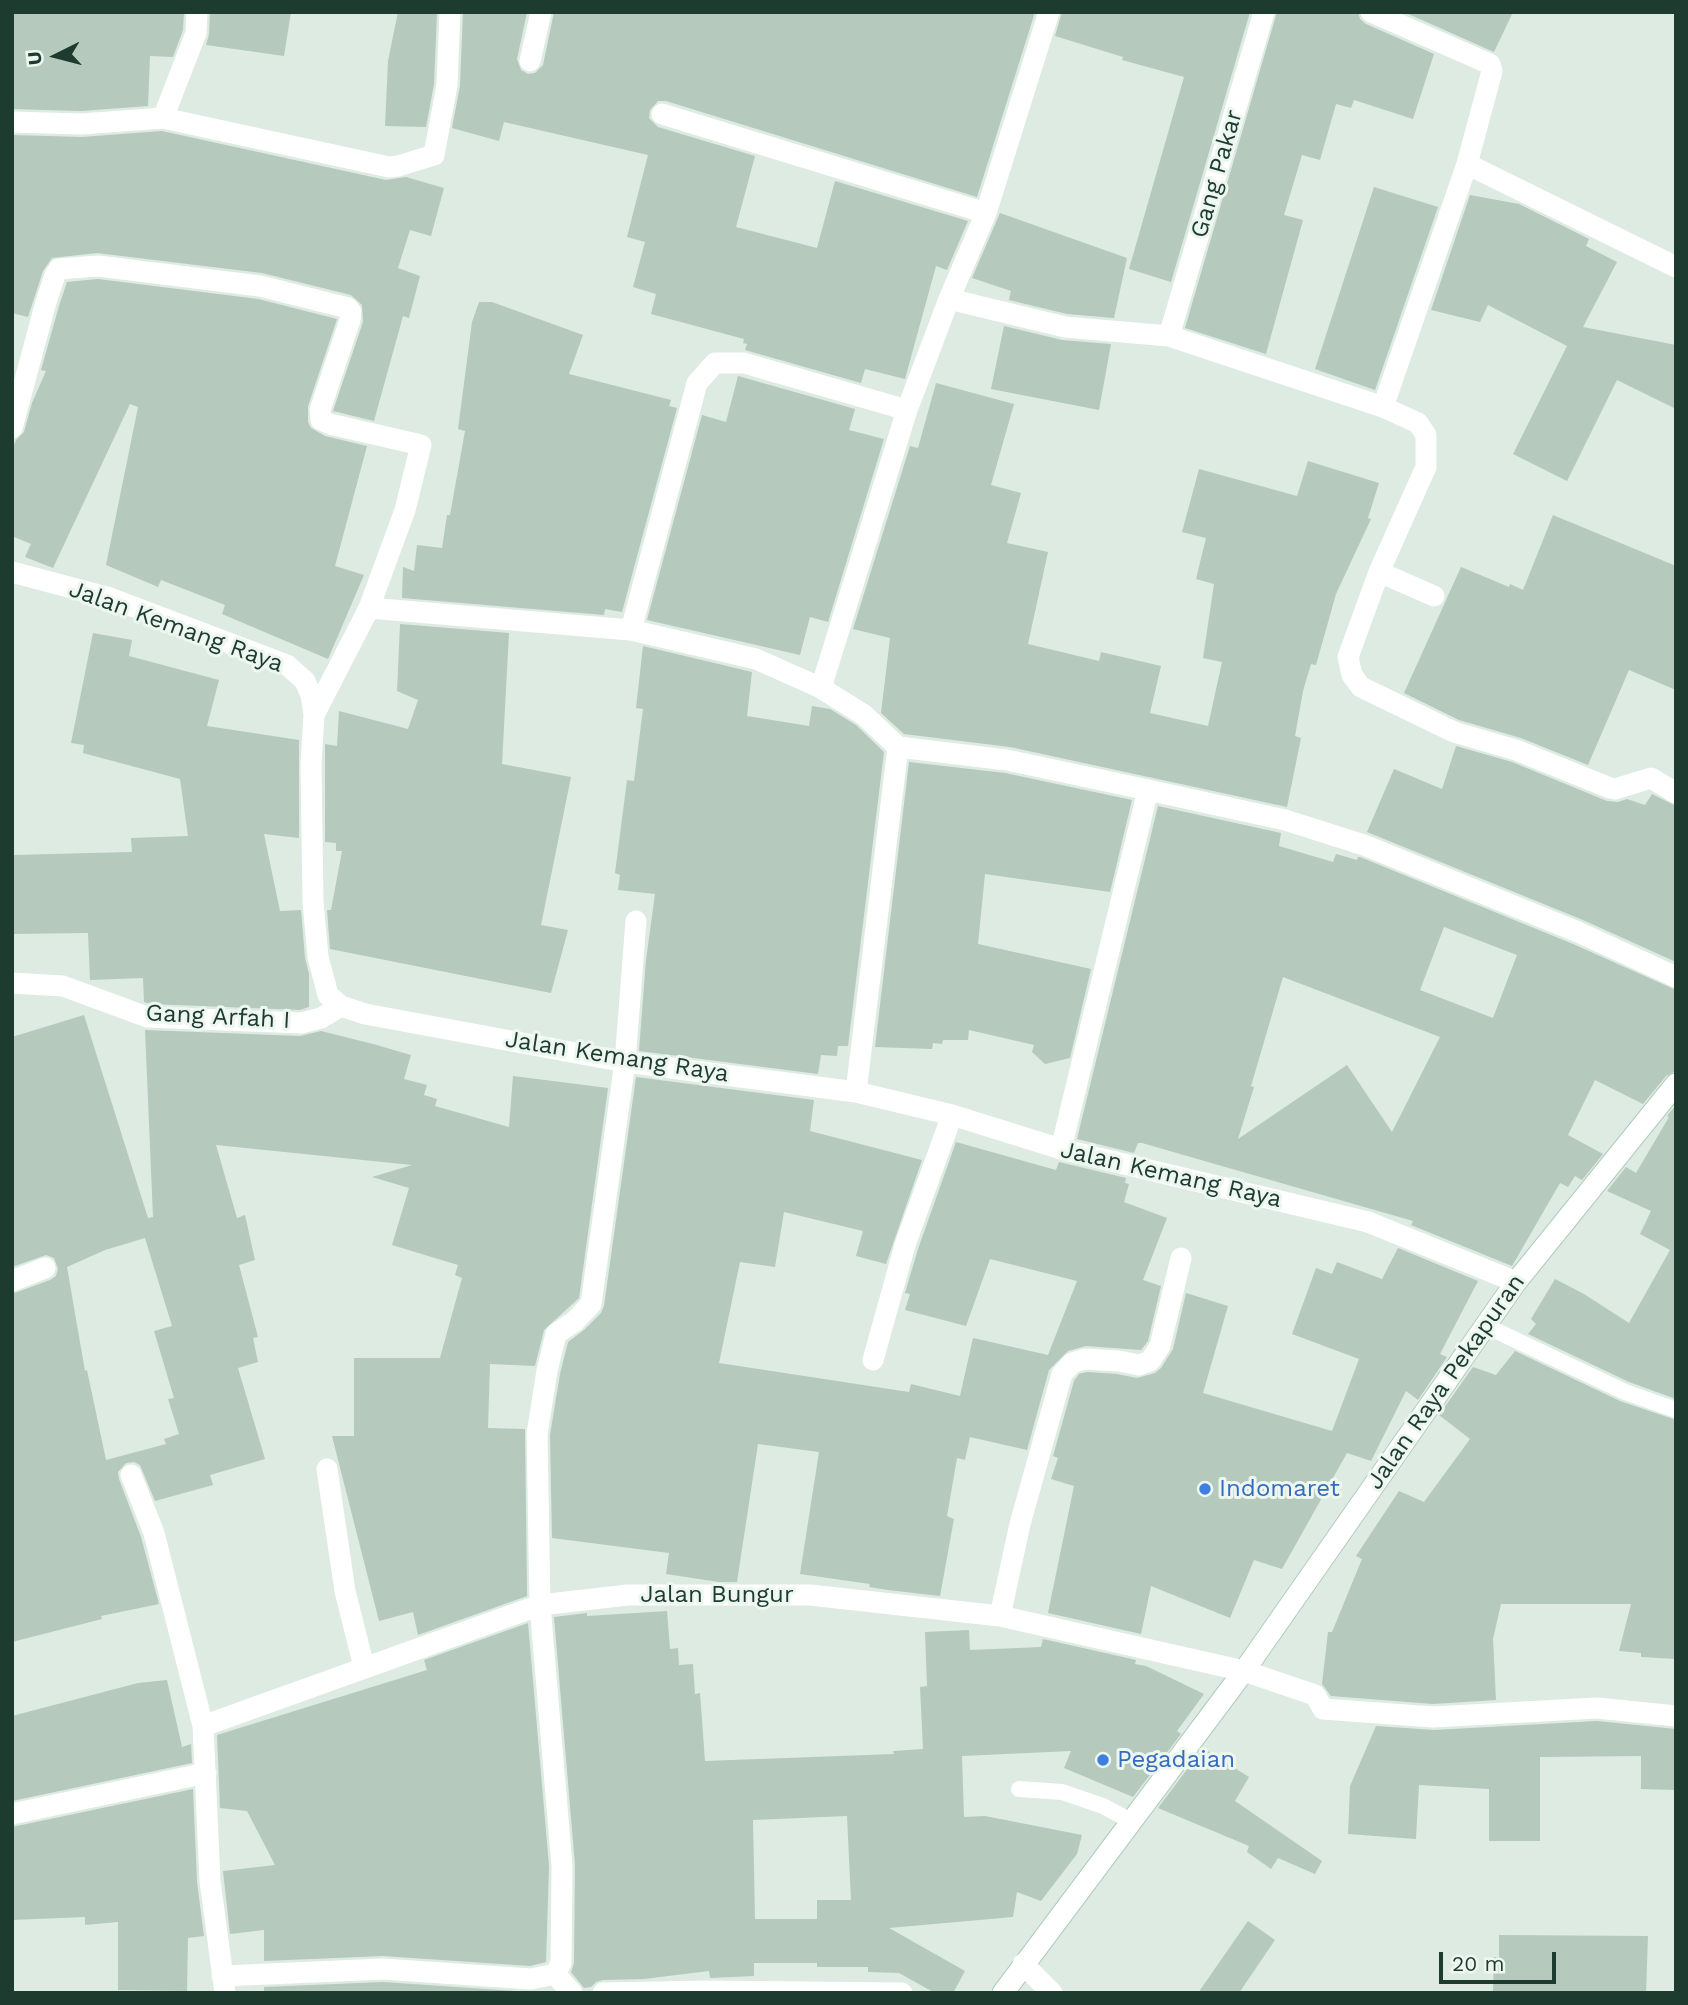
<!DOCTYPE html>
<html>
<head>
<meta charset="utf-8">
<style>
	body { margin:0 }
	#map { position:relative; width:1688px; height:2005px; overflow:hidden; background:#ddebe2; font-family:"Work Sans",sans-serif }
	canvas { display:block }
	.frame { position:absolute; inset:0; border:14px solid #1d3b2e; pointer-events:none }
	.north { position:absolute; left:21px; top:21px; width:70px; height:70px; -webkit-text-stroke:5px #edf7f0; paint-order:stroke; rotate:264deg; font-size:19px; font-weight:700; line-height:28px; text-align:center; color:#1d3b2e }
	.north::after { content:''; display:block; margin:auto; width:24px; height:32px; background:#1d3b2e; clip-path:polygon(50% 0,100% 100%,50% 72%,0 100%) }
	.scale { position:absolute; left:1439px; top:1952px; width:117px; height:32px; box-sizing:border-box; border:4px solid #1d3b2e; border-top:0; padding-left:9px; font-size:21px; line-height:24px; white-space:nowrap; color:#1d3b2e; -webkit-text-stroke:5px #edf7f0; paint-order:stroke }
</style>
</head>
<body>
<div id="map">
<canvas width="1688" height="2005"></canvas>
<div class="frame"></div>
<div class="north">U</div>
<div class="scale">20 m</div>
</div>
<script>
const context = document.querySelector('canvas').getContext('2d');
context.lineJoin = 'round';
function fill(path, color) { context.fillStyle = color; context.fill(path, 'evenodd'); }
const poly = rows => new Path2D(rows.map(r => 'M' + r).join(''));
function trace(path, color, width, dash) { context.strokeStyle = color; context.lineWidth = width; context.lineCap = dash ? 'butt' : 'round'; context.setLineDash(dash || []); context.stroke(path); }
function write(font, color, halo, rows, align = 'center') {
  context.font = font + ' "Work Sans",sans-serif'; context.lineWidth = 6; context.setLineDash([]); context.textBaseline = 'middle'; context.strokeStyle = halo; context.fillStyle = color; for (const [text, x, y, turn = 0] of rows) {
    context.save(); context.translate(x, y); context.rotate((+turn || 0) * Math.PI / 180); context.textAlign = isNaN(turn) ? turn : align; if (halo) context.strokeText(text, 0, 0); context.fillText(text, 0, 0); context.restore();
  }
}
const building = poly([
	[12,12,184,12,183,30,173,57,150,56,148,106,81,111,12,109],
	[210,12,291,12,284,56,206,45,209,34],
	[398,12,437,12,434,84,426,127,385,126,388,61],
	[463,12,527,12,517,59,521,70,528,74,535,73,543,65,554,12,1035,12,977,197,666,101,658,101,650,110,649,118,658,127,755,156,736,227,817,248,835,181,968,221,947,270,936,266,905,379,865,369,861,383,745,350,747,344,743,343,744,339,651,314,656,294,633,287,645,242,627,237,648,155,504,122,499,141,452,128,460,86],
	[1062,12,1250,12,1171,282,1129,269,1184,77,1122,60,1123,57,1055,36],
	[1277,12,1358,12,1360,19,1366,24,1434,54,1413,119,1354,100,1351,108,1336,104,1320,160,1302,155,1284,215,1303,220,1266,354,1185,328],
	[1404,12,1513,12,1494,52],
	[162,131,386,180,406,177,444,188,431,236,410,230,398,268,420,276,409,318,403,316,374,421,333,411,363,322,362,305,351,295,262,273,97,253,52,258,43,271,28,317,12,313,12,135,82,137],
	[1374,187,1438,207,1375,390,1315,369],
	[1470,195,1519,204,1589,239,1586,246,1617,262,1583,327,1676,345,1676,409,1617,380,1567,481,1513,454,1567,346,1488,305,1480,322,1431,310],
	[1000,213,1127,258,1114,318,1067,314,1009,300,1011,291,972,278],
	[98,279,258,299,337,319,308,406,308,422,311,428,325,436,367,446,335,566,364,575,328,659,222,614,225,605,161,580,158,587,106,565,138,407,130,404,53,568,25,557,31,544,12,536,12,450,16,440,24,432,32,403,46,371,41,370,59,306,67,282],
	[479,302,492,302,583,335,569,374,671,400,669,406,677,408,622,612,605,609,604,615,402,598,403,567,414,571,417,545,442,548,447,515,450,515,465,431,458,429,472,322],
	[1004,326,1062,340,1111,344,1099,410,991,389],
	[738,376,855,409,849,430,884,439,828,622,810,617,800,655,647,620,702,415,726,422],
	[936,383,1014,404,991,485,1021,493,1007,543,1048,552,1028,644,1099,661,1101,652,1161,666,1150,713,1208,726,1222,662,1203,658,1214,584,1196,579,1206,538,1182,532,1199,469,1297,496,1308,461,1379,483,1368,518,1371,519,1336,594,1316,665,1311,664,1303,691,1295,736,1301,738,1287,807,1010,747,904,734,881,713,890,638,853,629,910,446,918,448],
	[1553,515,1676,566,1676,690,1629,670,1588,765,1521,738,1459,720,1404,693,1461,567,1509,587,1510,584,1523,590],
	[400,624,509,633,502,764,571,777,541,925,568,930,551,993,330,949,327,910,331,910,342,851,336,851,336,843,325,842,325,744,337,746,339,711,408,729,418,700,397,691],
	[93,633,132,640,129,656,219,680,207,726,299,740,299,838,264,834,280,911,301,910,305,958,309,974,309,1007,300,1010,150,1004,144,1002,143,978,90,980,88,933,12,934,12,855,132,852,131,838,188,836,180,779,83,753,84,745,71,743],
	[643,646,752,672,747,716,809,726,812,706,830,709,856,725,884,752,848,1046,838,1046,837,1056,821,1055,818,1074,639,1051,646,960,655,894,618,890,620,875,615,873,627,780,634,781,638,748,643,709,636,708],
	[1456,746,1512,762,1607,801,1618,802,1627,799,1645,805,1652,794,1676,806,1676,962,1583,920,1367,832,1394,769,1442,789],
	[909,762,1005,773,1132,800,1110,892,985,874,978,944,1091,969,1070,1058,1045,1064,1032,1052,1034,1045,969,1030,968,1040,943,1040,942,1044,933,1043,932,1049,875,1047],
	[1158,806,1281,833,1279,846,1333,862,1336,854,1357,860,1358,857,1360,857,1573,944,1676,990,1676,1071,1666,1076,1643,1104,1595,1080,1568,1135,1603,1154,1582,1180,1575,1176,1568,1187,1560,1183,1512,1266,1411,1225,1413,1221,1142,1143,1138,1143,1134,1153,1077,1139],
	[1444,927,1517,955,1493,1018,1420,990],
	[1283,977,1440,1037,1392,1132,1347,1065,1238,1139,1254,1087,1251,1086],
	[84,1015,148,1218,153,1217,145,1030,300,1036,321,1031,373,1044,411,1055,404,1079,427,1085,424,1095,437,1099,435,1106,509,1127,513,1076,608,1088,579,1298,544,1330,535,1366,490,1364,488,1428,525,1429,527,1596,418,1635,413,1612,379,1621,332,1436,354,1436,354,1358,440,1358,462,1278,455,1275,458,1265,392,1245,409,1188,372,1177,412,1165,216,1145,237,1218,245,1215,255,1260,239,1265,258,1337,253,1338,258,1362,238,1368,265,1459,210,1475,213,1485,155,1501,140,1465,134,1462,126,1463,118,1472,119,1479,141,1537,159,1604,101,1616,102,1619,12,1642,12,1294,50,1280,56,1276,58,1269,54,1258,46,1255,12,1267,12,1037],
	[145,1238,172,1326,154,1331,174,1398,168,1399,179,1434,164,1439,166,1444,106,1460,87,1370,85,1371,67,1267,105,1250],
	[636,1077,814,1100,810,1131,922,1160,886,1264,856,1256,863,1231,784,1212,775,1267,740,1262,719,1363,909,1392,911,1384,960,1396,973,1338,1048,1355,1077,1281,990,1259,966,1326,905,1310,910,1294,905,1293,918,1249,956,1142,1056,1170,1059,1162,1126,1178,1125,1183,1129,1184,1124,1202,1167,1218,1143,1280,1161,1286,1148,1341,1141,1350,1086,1346,1068,1351,1049,1370,1027,1450,970,1437,965,1460,957,1458,947,1516,954,1519,940,1596,888,1590,869,1587,870,1584,800,1574,819,1452,758,1444,737,1582,719,1582,666,1574,669,1553,552,1538,550,1435,560,1374,568,1342,584,1330,601,1313,604,1306],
	[1676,1105,1676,1399,1629,1382,1528,1334,1536,1324,1531,1319,1555,1279,1584,1294,1629,1323,1670,1250,1640,1234,1651,1211,1607,1191,1626,1167,1636,1173,1669,1117,1667,1116],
	[1398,1248,1478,1281,1440,1354,1447,1357,1418,1400,1406,1391,1371,1461,1347,1453,1282,1569,1254,1560,1230,1618,1151,1586,1141,1634,1048,1613,1074,1486,1051,1479,1058,1458,1053,1456,1074,1381,1079,1374,1087,1372,1117,1374,1137,1378,1155,1373,1161,1368,1173,1349,1186,1293,1228,1306,1203,1393,1332,1431,1359,1359,1292,1334,1316,1268,1332,1274,1337,1262,1382,1279],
	[1515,1351,1620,1401,1676,1420,1676,1659,1641,1657,1641,1653,1619,1651,1631,1604,1501,1604,1493,1639,1496,1700,1433,1704,1331,1696,1322,1684,1328,1632,1332,1632,1362,1559,1356,1556,1399,1491,1424,1502,1470,1439,1439,1415,1473,1367,1496,1375],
	[667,1611,670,1649,678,1648,679,1665,693,1664,695,1694,700,1693,705,1761,894,1754,893,1751,923,1749,920,1687,927,1686,925,1632,969,1630,970,1650,1041,1647,1043,1639,1136,1660,1135,1664,1146,1666,1204,1694,1177,1731,1181,1734,1133,1797,1064,1768,1071,1751,962,1756,964,1817,985,1816,1082,1835,1077,1854,1041,1901,1017,1892,1013,1917,889,1928,965,1971,953,1993,935,1993,899,1973,868,1972,868,1967,817,1967,817,1963,754,1963,754,1976,710,1978,709,1971,644,1979,603,1980,596,1982,591,1987,584,1988,571,1972,574,1963,575,1865,554,1617,587,1613,587,1616],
	[847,1816,851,1900,817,1900,817,1919,755,1919,753,1820],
	[528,1623,549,1866,546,1962,530,1966,383,1956,264,1961,264,1930,230,1934,223,1871,275,1865,247,1811,220,1808,217,1735,427,1670,424,1660],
	[167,1680,182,1747,191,1744,192,1763,12,1801,12,1716,138,1683],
	[1597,1721,1676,1729,1676,1790,1641,1789,1641,1756,1540,1757,1540,1841,1489,1841,1489,1789,1419,1785,1416,1839,1348,1834,1350,1786,1376,1726,1434,1730],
	[1203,1748,1249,1777,1235,1801,1322,1861,1315,1874,1278,1858,1271,1869,1247,1852,1249,1846,1158,1808],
	[193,1789,197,1882,204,1936,188,1938,187,1991,118,1990,118,1922,85,1925,85,1917,12,1920,12,1827],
	[1248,1921,1275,1940,1239,1993,1198,1993],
	[1499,1935,1648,1936,1646,1993,1493,1993,1494,1957,1499,1958],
	[383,1982,515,1991,515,1993,264,1993,264,1987]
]);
const service = poly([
	[1484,1325,1625,1392,1676,1410],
	[1019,1789,1062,1792,1103,1806,1131,1821]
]);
const minor = poly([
	[1371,12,1490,64,1492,71,1467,164,1676,267],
	[530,61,541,12],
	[662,114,986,213],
	[163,118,196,33,197,12],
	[12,122,81,124,163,118,389,167,398,166,434,155,447,85,450,12],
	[949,299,1065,327,1169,336,1383,407,1418,423,1426,435,1426,467,1379,572,1348,657,1352,675,1361,687,1454,732,1516,750,1610,788,1615,789,1651,778,1676,793],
	[1169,336,1264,12],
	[1383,407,1467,164],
	[12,428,46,302,55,275,59,269,98,266,260,286,348,308,351,312,350,320,320,410,321,420,330,424,421,445,405,510,369,608],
	[12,572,110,598,287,665,305,681,311,695,314,715,311,764,313,902,318,957,328,995,341,1006,365,1014,625,1062,856,1092,952,1115,1061,1149,1368,1222,1516,1282],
	[1379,572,1434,596],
	[631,630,697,383,715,363,744,363,907,410],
	[821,688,907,410,949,299,986,213,1049,12],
	[314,715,369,608,631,630,756,659,821,688,864,715,898,747,1007,760,1148,790,1285,820,1364,845,1578,932,1676,977],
	[12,983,63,986,147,1017,301,1023,321,1018,341,1006],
	[856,1092,898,747],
	[1061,1149,1148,790],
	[12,1281,45,1268],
	[873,1360,905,1245,952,1115],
	[327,1469,345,1591,364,1667],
	[131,1475,154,1533,203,1726,210,1881,225,1993],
	[1000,1616,1020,1524,1062,1374,1072,1363,1085,1359,1119,1361,1139,1365,1150,1361,1160,1346,1181,1258],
	[203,1726,540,1605,628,1595,810,1595,1000,1616,1244,1671,1315,1695,1323,1709,1433,1717,1597,1708,1676,1716],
	[12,1814,206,1773],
	[1023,1964,1052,1993],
	[555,1974,572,1993],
	[222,1976,383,1969,531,1979,555,1974,561,1963,562,1866,540,1605,537,1434,547,1371,556,1334,575,1321,591,1304,625,1062,636,921],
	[603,1993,706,1991,902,1993]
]);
const secondary = poly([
	[1003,1993,1244,1671,1516,1282,1676,1084]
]);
const markers = [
	[1205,1489,7,"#3f7fe0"],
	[1103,1760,7,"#3f7fe0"]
];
const streetNames = [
	["Gang Pakar",1217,174,-74],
	["Jalan Kemang Raya",176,627,20],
	["Gang Arfah I",218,1017,3],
	["Jalan Kemang Raya",617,1057,9],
	["Jalan Kemang Raya",1171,1175,13],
	["Jalan Raya Pekapuran",1446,1382,-55],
	["Jalan Bungur",717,1595]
];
const shopNames = [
	["Indomaret",1219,1489],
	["Pegadaian",1117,1760]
];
fill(building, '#b5c9bd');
trace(secondary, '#afccbc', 23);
trace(service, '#fff', 16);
trace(minor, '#fff', 21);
trace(secondary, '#fff', 21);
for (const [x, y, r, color] of markers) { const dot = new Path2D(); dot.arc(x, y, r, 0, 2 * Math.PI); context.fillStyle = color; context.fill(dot); trace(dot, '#edf7f0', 2.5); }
write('24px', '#1d3b2e', '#edf7f0', streetNames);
write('24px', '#366cbe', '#edf7f0', shopNames, 'left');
</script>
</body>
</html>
